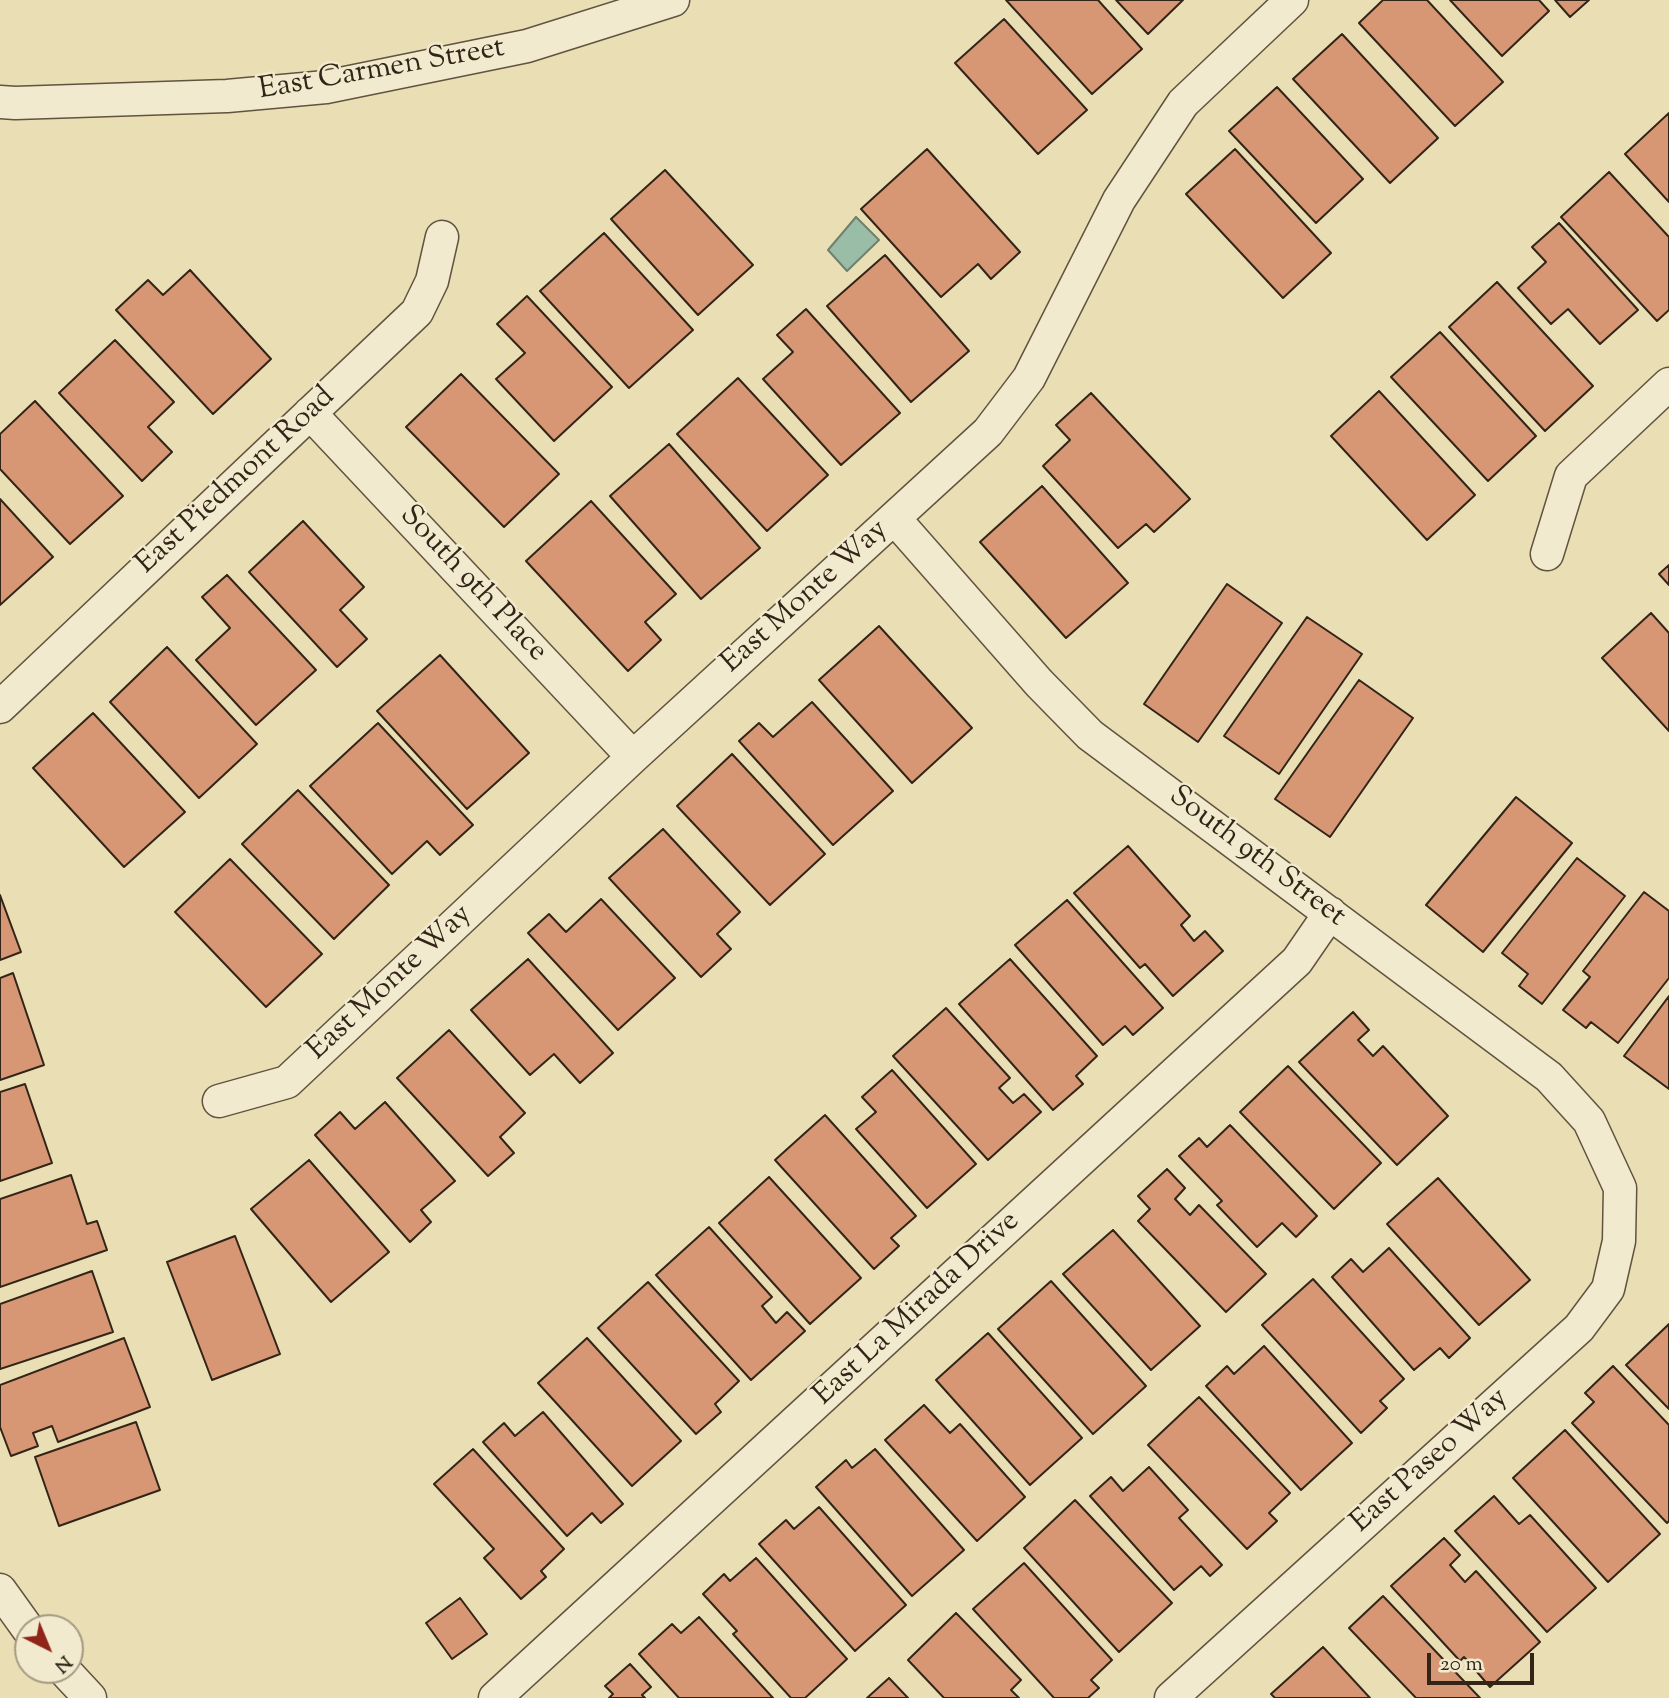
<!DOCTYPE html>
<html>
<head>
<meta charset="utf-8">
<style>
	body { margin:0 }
	#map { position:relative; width:1669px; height:1698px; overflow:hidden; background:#eadeb4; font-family:"Sorts Mill Goudy",serif }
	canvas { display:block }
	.north { position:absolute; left:14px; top:1614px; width:70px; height:70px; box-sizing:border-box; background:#f1eace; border:2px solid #a59b85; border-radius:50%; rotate:137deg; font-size:19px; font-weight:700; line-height:28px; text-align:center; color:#322518 }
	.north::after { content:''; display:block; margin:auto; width:24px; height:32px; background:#8f2418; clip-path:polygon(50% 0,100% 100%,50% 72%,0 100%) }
	.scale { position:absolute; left:1427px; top:1653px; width:107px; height:32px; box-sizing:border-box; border:4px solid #322518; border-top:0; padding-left:9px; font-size:21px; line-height:24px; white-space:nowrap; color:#322518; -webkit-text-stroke:5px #f1eace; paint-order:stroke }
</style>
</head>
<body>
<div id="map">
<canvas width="1669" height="1698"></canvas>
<div class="north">N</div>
<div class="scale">20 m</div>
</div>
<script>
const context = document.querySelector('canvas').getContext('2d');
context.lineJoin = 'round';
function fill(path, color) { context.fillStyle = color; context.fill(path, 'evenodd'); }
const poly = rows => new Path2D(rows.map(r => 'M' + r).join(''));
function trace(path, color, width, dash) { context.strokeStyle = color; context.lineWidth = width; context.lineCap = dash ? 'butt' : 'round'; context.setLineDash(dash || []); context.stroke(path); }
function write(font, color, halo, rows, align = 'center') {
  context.font = font + ' "Sorts Mill Goudy",serif'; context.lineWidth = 5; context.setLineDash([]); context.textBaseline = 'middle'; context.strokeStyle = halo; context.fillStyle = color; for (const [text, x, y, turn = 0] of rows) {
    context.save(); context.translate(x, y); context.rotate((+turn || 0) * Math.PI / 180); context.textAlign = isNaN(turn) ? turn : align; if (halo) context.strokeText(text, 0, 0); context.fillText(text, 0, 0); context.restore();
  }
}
const water = poly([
	[856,217,879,240,847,271,828,250,856,217]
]);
const building = poly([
	[1006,0,1098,0,1142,49,1092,94,1006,0],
	[1116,0,1183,0,1148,34,1116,0],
	[1383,0,1427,0,1503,82,1455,126,1359,23,1383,0],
	[1450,0,1539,0,1549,11,1502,56,1450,0],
	[1555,0,1589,0,1570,17,1555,0],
	[1004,19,1087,110,1038,154,955,63,1004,19],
	[1342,34,1438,138,1390,183,1293,79,1342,34],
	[1277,87,1363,179,1316,223,1229,131,1277,87],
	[1669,113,1669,202,1625,154,1669,113],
	[927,149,1020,252,991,279,978,264,941,297,861,209,927,149],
	[1235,149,1331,253,1283,298,1186,194,1235,149],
	[665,170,753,265,698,315,611,219,665,170],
	[1609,172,1669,237,1669,310,1657,321,1561,217,1609,172],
	[1559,223,1638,310,1600,344,1568,309,1551,324,1518,288,1546,262,1532,247,1559,223],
	[604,233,693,330,629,388,540,291,604,233],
	[885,255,969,351,911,402,827,306,885,255],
	[190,270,271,359,213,414,116,310,148,280,163,295,190,270],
	[1497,282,1593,386,1545,431,1449,327,1497,282],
	[527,296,612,387,554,441,496,379,525,353,497,324,527,296],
	[806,309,900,413,841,465,763,379,793,352,777,335,806,309],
	[1440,332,1536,436,1488,481,1391,377,1440,332],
	[115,340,174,402,148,427,172,452,142,481,59,393,115,340],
	[461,374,559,474,504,527,406,427,461,374],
	[738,378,828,475,767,531,677,434,738,378],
	[1379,391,1475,495,1427,540,1331,436,1379,391],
	[1091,393,1190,499,1154,532,1146,524,1118,548,1043,466,1070,440,1056,425,1091,393],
	[35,401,123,496,70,544,0,469,0,434,35,401],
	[669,444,760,548,701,599,610,496,669,444],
	[1042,486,1128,583,1066,638,980,542,1042,486],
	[0,499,53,557,0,605,0,499],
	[591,501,676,594,645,622,661,640,628,671,526,561,591,501],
	[303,521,364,587,340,610,367,639,337,667,249,572,303,521],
	[1669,565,1669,585,1659,574,1669,565],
	[227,575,316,670,256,725,196,660,230,628,202,597,227,575],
	[1227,584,1282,623,1198,742,1144,704,1227,584],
	[1651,613,1669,633,1669,731,1602,658,1651,613],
	[1307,617,1362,654,1279,774,1224,736,1307,617],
	[879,626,972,728,912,783,819,680,879,626],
	[167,647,257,744,199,798,110,702,167,647],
	[440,655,529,753,467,809,377,711,440,655],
	[1359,680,1413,718,1330,837,1275,799,1359,680],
	[812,702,893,791,833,845,739,741,759,723,773,737,812,702],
	[93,713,185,812,124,867,33,768,93,713],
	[378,723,473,825,440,855,427,841,392,874,310,786,378,723],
	[732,754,825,854,770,905,677,806,732,754],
	[298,790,389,885,334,939,242,844,298,790],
	[1516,797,1572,843,1483,952,1426,905,1516,797],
	[663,829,740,912,717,934,731,949,701,977,609,878,663,829],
	[1128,846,1190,916,1181,925,1194,941,1205,931,1223,951,1173,996,1145,964,1140,968,1074,893,1128,846],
	[1577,858,1625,896,1542,1004,1519,986,1528,974,1502,953,1577,858],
	[230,859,322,954,266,1007,175,912,230,859],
	[1644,892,1669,911,1669,978,1618,1043,1591,1022,1586,1028,1563,1010,1590,977,1583,971,1644,892],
	[0,895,21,952,0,960,0,895],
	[601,899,675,978,618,1030,528,933,549,914,566,932,601,899],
	[1067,900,1163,1008,1133,1035,1125,1026,1103,1045,1015,945,1067,900],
	[528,959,613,1053,580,1083,554,1054,530,1075,471,1010,528,959],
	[1010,959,1097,1056,1076,1076,1083,1084,1053,1110,959,1004,1010,959],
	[13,973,44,1065,0,1080,0,978,13,973],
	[1669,996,1669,1089,1624,1056,1669,996],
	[946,1008,1010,1078,999,1088,1013,1103,1024,1094,1041,1112,988,1160,893,1056,946,1008],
	[1353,1012,1369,1030,1358,1040,1373,1056,1383,1046,1448,1116,1397,1165,1299,1062,1353,1012],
	[449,1030,525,1113,500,1137,514,1153,488,1176,397,1078,449,1030],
	[1288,1066,1381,1163,1334,1209,1240,1112,1288,1066],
	[892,1070,976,1164,927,1208,856,1129,876,1112,862,1097,892,1070],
	[25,1084,52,1163,0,1181,0,1092,25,1084],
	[385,1102,455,1181,421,1210,431,1222,410,1242,315,1135,340,1112,355,1129,385,1102],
	[825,1115,916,1216,891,1238,899,1246,874,1269,775,1160,825,1115],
	[1230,1125,1317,1216,1296,1237,1282,1223,1257,1247,1217,1205,1222,1201,1179,1156,1199,1138,1207,1147,1230,1125],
	[309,1160,389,1252,331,1302,251,1209,309,1160],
	[1167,1169,1185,1188,1175,1199,1190,1215,1199,1205,1266,1274,1226,1312,1138,1221,1150,1209,1138,1196,1167,1169],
	[71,1175,87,1224,97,1221,107,1250,0,1287,0,1199,71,1175],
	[769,1177,861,1278,810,1324,719,1223,769,1177],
	[1438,1178,1530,1280,1479,1325,1387,1224,1438,1178],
	[709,1227,772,1297,762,1306,776,1323,787,1312,805,1331,751,1380,656,1275,709,1227],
	[1113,1230,1200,1326,1151,1370,1063,1274,1113,1230],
	[235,1236,280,1354,212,1380,167,1262,235,1236],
	[1389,1248,1470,1338,1449,1358,1440,1348,1414,1370,1332,1277,1351,1259,1363,1272,1389,1248],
	[92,1271,113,1332,0,1369,0,1304,92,1271],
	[1313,1279,1404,1379,1380,1401,1387,1408,1361,1433,1262,1325,1313,1279],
	[1051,1281,1146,1386,1093,1434,998,1329,1051,1281],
	[648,1282,739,1381,715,1404,721,1412,696,1434,598,1328,648,1282],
	[1669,1324,1669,1409,1626,1365,1669,1324],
	[988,1333,1082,1438,1030,1485,936,1380,988,1333],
	[124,1338,150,1407,58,1442,52,1426,33,1433,38,1446,11,1456,0,1427,0,1385,124,1338],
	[587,1338,681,1441,632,1486,538,1383,587,1338],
	[1264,1346,1352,1443,1301,1490,1206,1386,1227,1366,1234,1374,1264,1346],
	[1613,1366,1669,1425,1669,1521,1667,1523,1572,1423,1594,1402,1585,1393,1613,1366],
	[1199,1397,1290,1493,1269,1513,1277,1521,1247,1549,1148,1445,1199,1397],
	[924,1405,950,1433,960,1424,1025,1497,977,1541,885,1440,924,1405],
	[543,1412,623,1504,601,1523,592,1513,567,1536,483,1442,504,1423,515,1436,543,1412],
	[136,1422,160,1490,59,1526,35,1457,136,1422],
	[1565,1430,1660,1534,1608,1582,1513,1478,1565,1430],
	[473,1449,564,1549,541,1571,546,1577,521,1599,484,1558,494,1549,434,1484,473,1449],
	[875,1449,964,1550,912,1596,816,1487,846,1460,852,1468,875,1449],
	[1149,1467,1188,1510,1179,1518,1222,1565,1210,1576,1201,1566,1174,1590,1090,1496,1111,1477,1123,1491,1149,1467],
	[1494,1496,1519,1524,1530,1515,1596,1588,1547,1632,1455,1531,1494,1496],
	[1075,1500,1172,1603,1119,1652,1024,1548,1075,1500],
	[819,1507,906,1605,855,1651,759,1544,786,1520,794,1529,819,1507],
	[1444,1538,1460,1555,1450,1565,1465,1582,1476,1571,1540,1642,1490,1687,1464,1657,1460,1661,1391,1586,1444,1538],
	[756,1558,847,1659,805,1698,791,1698,733,1634,737,1631,703,1594,724,1574,730,1581,756,1558],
	[1024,1563,1112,1660,1091,1680,1099,1688,1088,1698,1054,1698,973,1609,1024,1563],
	[1383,1596,1480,1698,1416,1698,1349,1628,1383,1596],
	[460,1598,487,1634,452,1659,426,1623,460,1598],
	[956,1613,1021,1680,1011,1690,1019,1698,944,1698,908,1660,956,1613],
	[699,1617,773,1698,679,1698,639,1654,672,1624,681,1633,699,1617],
	[1323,1647,1370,1698,1275,1698,1271,1694,1323,1647],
	[630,1664,651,1687,642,1695,645,1698,609,1698,613,1694,605,1686,630,1664],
	[889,1678,908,1698,867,1698,889,1678]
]);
const minor = poly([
	[0,102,15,103,227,96,326,87,527,46,673,0],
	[310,413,633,757],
	[894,518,1039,683,1090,735,1549,1077,1589,1121,1620,1188,1619,1241,1608,1289,1579,1328,1171,1698],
	[1547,554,1571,476,1669,384],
	[0,707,417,312,432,281,442,237],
	[219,1101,287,1082,633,757,988,432,1029,378,1119,200,1183,103,1292,0],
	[0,1590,28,1629],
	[64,1670,90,1698],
	[495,1698,1297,961,1330,913]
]);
const streetNames = [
	["East Carmen Street",382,71,-10],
	["East Piedmont Road",237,482,-43],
	["South 9th Place",472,585,47],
	["East Monte Way",806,598,-42],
	["South 9th Street",1256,858,37],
	["East Monte Way",391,984,-43],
	["East La Mirada Drive",918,1310,-43],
	["East Paseo Way",1431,1462,-42]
];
fill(water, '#99bda7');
trace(water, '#70806e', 2);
fill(building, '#d79774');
trace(building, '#322518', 2);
trace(minor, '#60533f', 35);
trace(minor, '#f1eace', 32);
write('30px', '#322518', '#f1eace', streetNames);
</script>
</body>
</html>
